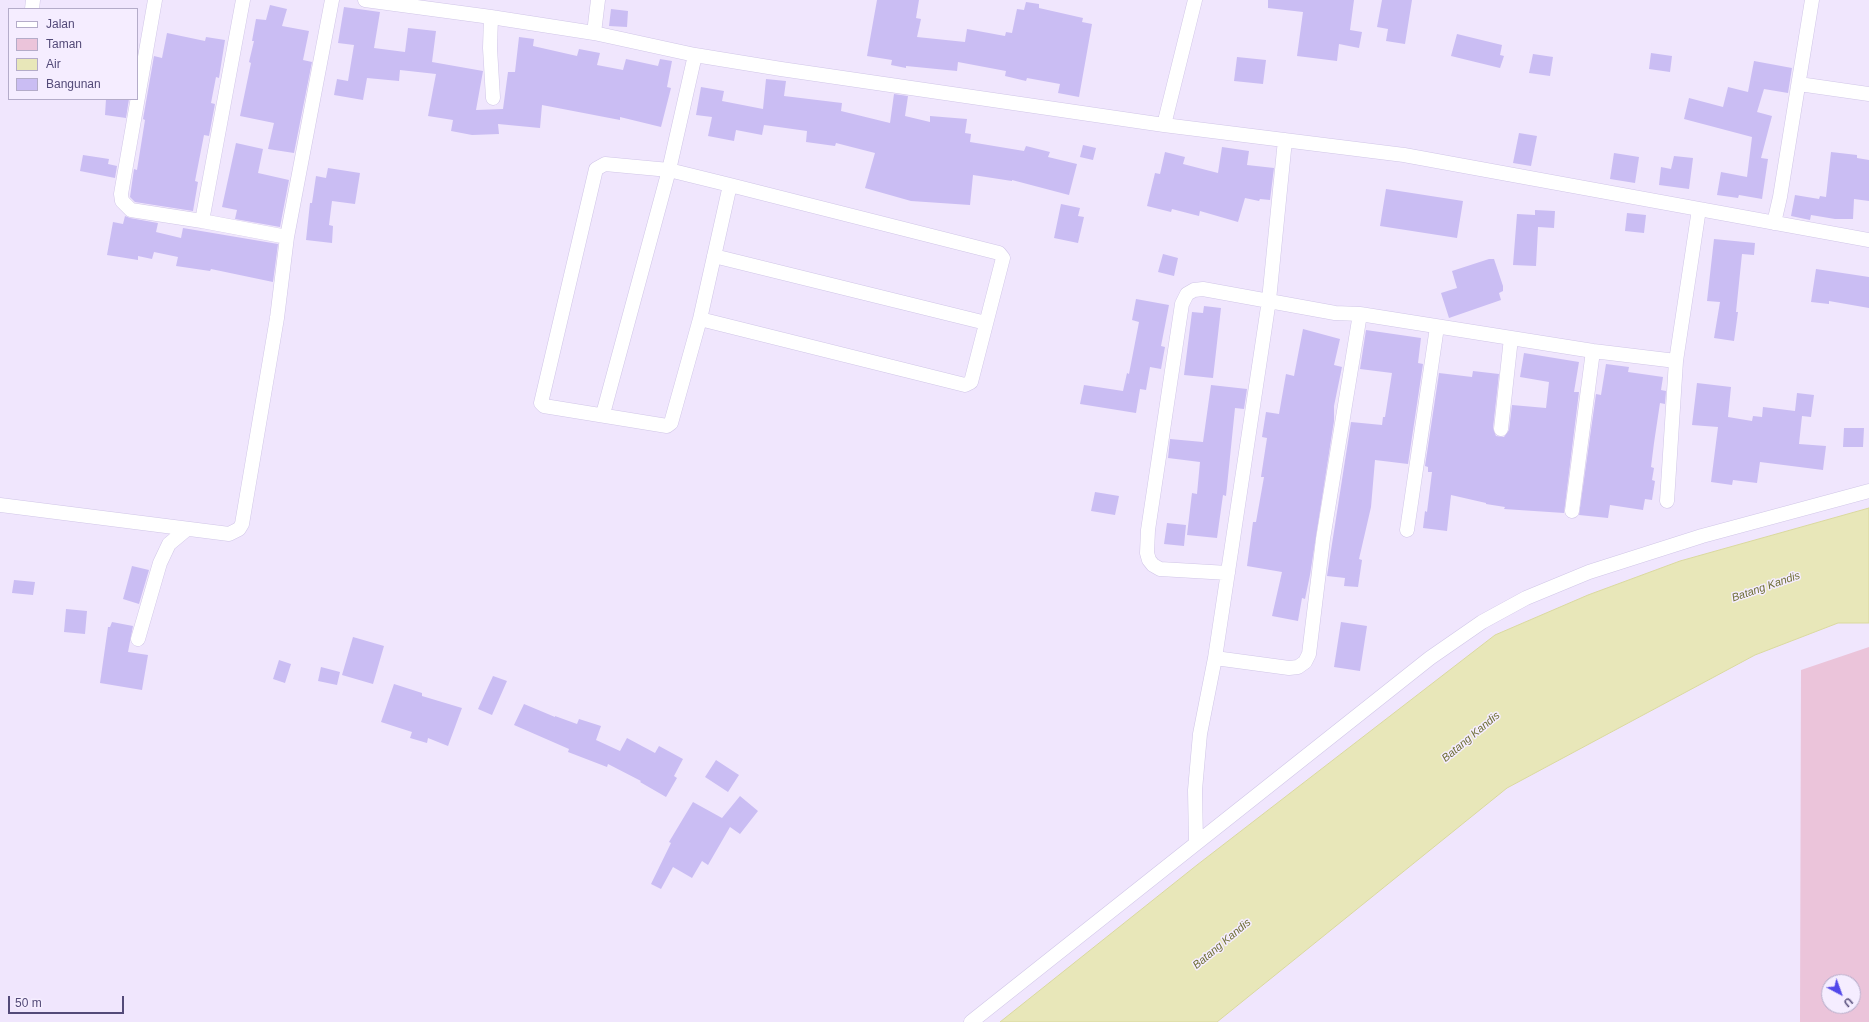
<!DOCTYPE html>
<html>
<head>
<meta charset="utf-8">
<style>
	body { margin:0 }
	#map { position:relative; width:1869px; height:1022px; overflow:hidden; background:#f0e6fd; font-family:Arial,sans-serif }
	canvas { display:block }
	.legend { position:absolute; left:8px; top:8px; width:130px; height:92px; box-sizing:border-box; background:#f5edff; border:1px solid #b4acc9; margin:0; padding:5px 7px; list-style:none; font-size:12px; color:#534a78 }
	.legend li { display:flex; align-items:center; gap:8px; height:20px }
	.legend b { width:20px; border:1px solid #b4acc9 }
	.north { position:absolute; left:1821px; top:974px; width:40px; height:40px; box-sizing:border-box; background:#f5edff; border:1px solid #b4acc9; border-radius:50%; rotate:139deg; font-size:11px; font-weight:700; line-height:16px; text-align:center; color:#534a78 }
	.north::after { content:''; display:block; margin:auto; width:14px; height:18px; background:#5248ea; clip-path:polygon(50% 0,100% 100%,50% 72%,0 100%) }
	.scale { position:absolute; left:8px; top:996px; width:116px; height:18px; box-sizing:border-box; border:2px solid #534a78; border-top:0; padding-left:5px; font-size:12px; line-height:14px; white-space:nowrap; color:#534a78; -webkit-text-stroke:3px #f5edff; paint-order:stroke }
</style>
</head>
<body>
<div id="map">
<canvas width="1869" height="1022"></canvas>
<ul class="legend">
<li><b style="height:5px;background:#fff"></b>Jalan</li>
<li><b style="height:11px;background:#ebc4da"></b>Taman</li>
<li><b style="height:11px;background:#e8e7b9"></b>Air</li>
<li><b style="height:11px;background:#cabdf3"></b>Bangunan</li>
</ul>
<div class="north">U</div>
<div class="scale">50 m</div>
</div>
<script>
const context = document.querySelector('canvas').getContext('2d');
context.lineJoin = 'round';
function fill(path, color) { context.fillStyle = color; context.fill(path, 'evenodd'); }
const poly = rows => new Path2D(rows.map(r => 'M' + r).join(''));
function trace(path, color, width, dash) { context.strokeStyle = color; context.lineWidth = width; context.lineCap = dash ? 'butt' : 'round'; context.setLineDash(dash || []); context.stroke(path); }
function write(font, color, halo, rows, align = 'center') {
  context.font = font + ' Arial,sans-serif'; context.lineWidth = 3; context.setLineDash([]); context.textBaseline = 'middle'; context.strokeStyle = halo; context.fillStyle = color; for (const [text, x, y, turn = 0] of rows) {
    context.save(); context.translate(x, y); context.rotate((+turn || 0) * Math.PI / 180); context.textAlign = isNaN(turn) ? turn : align; if (halo) context.strokeText(text, 0, 0); context.fillText(text, 0, 0); context.restore();
  }
}
const green = poly([
	[1869,647,1869,1022,1800,1022,1801,670],
	[1829,982,1853,982,1853,1006,1829,1006]
]);
const water = poly([
	[1869,508,1869,623,1838,623,1755,655,1507,788,1217,1022,1000,1022,1197,865,1495,635,1588,595,1680,561,1869,508]
]);
const building = poly([
	[877,0,919,0,916,18,921,19,917,37,965,42,967,29,1005,36,1006,32,1012,33,1017,9,1024,10,1026,2,1039,4,1039,8,1083,18,1082,22,1092,24,1079,97,1058,93,1060,84,1027,78,1026,81,1005,76,1006,71,958,62,957,71,906,66,906,68,891,65,892,60,867,56],
	[1268,0,1354,0,1350,30,1362,32,1359,48,1339,44,1337,61,1297,56,1303,12,1268,8],
	[1382,0,1412,0,1405,44,1386,41,1388,29,1377,27],
	[270,5,287,9,282,26,309,31,303,60,312,62,294,153,268,149,274,123,240,116,251,63,249,62,254,41,252,41,256,19,266,20],
	[344,7,380,12,374,48,405,52,408,28,436,31,432,62,483,71,476,110,503,109,508,72,515,72,519,37,534,39,533,46,577,56,579,49,600,53,597,65,623,70,626,59,658,66,660,59,672,61,667,87,671,88,661,127,620,117,620,120,542,105,540,128,498,124,499,134,472,135,451,131,453,120,428,116,436,74,400,70,399,81,367,78,363,100,334,95,337,79,348,81,354,45,338,43],
	[611,9,628,11,627,27,609,26],
	[167,33,205,41,206,37,225,40,219,78,216,77,211,103,215,104,209,136,204,135,195,181,198,182,193,211,135,202,130,197,134,169,137,170,145,120,143,119,154,56,162,58],
	[1457,34,1502,45,1500,55,1504,56,1500,68,1451,56],
	[1651,53,1672,56,1670,72,1649,69],
	[1533,54,1553,57,1550,76,1529,73],
	[1237,57,1266,60,1263,84,1234,81],
	[1754,61,1792,68,1788,93,1764,89,1757,112,1772,116,1761,158,1768,159,1762,199,1739,195,1738,198,1717,195,1721,172,1747,177,1752,137,1684,119,1689,98,1723,107,1728,87,1748,92],
	[766,79,786,81,784,96,842,103,841,111,890,123,894,94,908,96,905,116,930,122,930,116,967,119,965,133,971,134,970,142,1024,151,1026,146,1050,152,1048,157,1077,164,1069,195,1012,180,1012,181,973,175,970,205,911,201,865,188,875,153,836,143,835,146,806,142,807,131,764,125,762,135,736,130,734,141,708,136,712,117,696,115,701,87,724,91,722,101,763,109],
	[106,99,129,99,126,118,105,115],
	[1519,133,1537,136,1531,166,1513,163],
	[236,143,263,149,258,173,289,180,280,227,235,219,237,210,222,207],
	[1083,145,1096,148,1093,160,1080,157],
	[1222,147,1249,151,1247,165,1274,168,1270,200,1260,199,1259,201,1245,198,1238,222,1200,211,1199,216,1172,209,1171,212,1147,206,1155,173,1160,174,1165,152,1185,157,1183,164,1218,173],
	[1831,152,1857,155,1857,158,1869,160,1869,201,1854,199,1853,219,1835,219,1811,215,1810,220,1791,216,1795,195,1819,199,1820,196,1826,197],
	[1614,153,1639,157,1635,183,1610,179],
	[83,155,109,159,108,164,117,166,115,178,80,171],
	[1674,156,1693,158,1689,189,1659,185,1661,167,1671,169],
	[328,168,360,173,355,204,332,201,329,225,333,226,332,243,306,240,310,203,312,203,316,176,326,178],
	[1386,189,1463,201,1457,238,1380,226],
	[1061,204,1080,208,1078,216,1084,217,1078,243,1054,238],
	[1535,210,1555,211,1554,228,1538,227,1536,266,1513,265,1517,214,1535,215],
	[1627,213,1646,215,1644,233,1625,231],
	[125,216,130,218,158,223,156,232,181,238,183,228,278,244,273,282,211,269,210,271,176,266,178,257,154,252,152,259,138,256,138,260,107,255,113,222,123,224],
	[1714,239,1755,243,1754,255,1742,254,1736,312,1738,312,1734,341,1714,338,1720,302,1707,301],
	[1163,254,1178,258,1174,276,1158,272],
	[1489,259,1494,259,1503,286,1503,291,1499,293,1501,300,1449,318,1441,293,1457,288,1452,271],
	[1816,269,1869,277,1869,308,1829,301,1829,304,1811,302],
	[1136,299,1169,305,1161,346,1165,347,1161,369,1150,367,1146,390,1140,389,1136,413,1080,404,1084,385,1123,391,1127,373,1129,374,1139,322,1132,320],
	[1204,306,1221,308,1213,378,1184,375,1192,312,1203,313],
	[1303,329,1340,339,1334,365,1342,367,1334,406,1334,421,1310,575,1305,599,1302,598,1298,621,1272,616,1282,572,1247,566,1253,522,1256,522,1264,477,1261,477,1267,438,1262,437,1266,412,1279,414,1286,374,1294,376],
	[1366,330,1421,338,1418,363,1423,364,1408,464,1375,460,1371,507,1359,559,1362,560,1358,587,1344,586,1345,578,1327,576,1351,422,1382,425,1383,417,1385,417,1392,373,1360,369],
	[1524,353,1579,362,1574,392,1579,392,1564,513,1504,509,1505,507,1486,504,1486,503,1451,495,1447,531,1423,528,1425,511,1427,512,1432,472,1428,472,1428,467,1425,466,1439,373,1472,377,1473,371,1499,374,1493,428,1496,436,1504,437,1509,430,1512,405,1546,408,1549,382,1520,377],
	[1606,364,1629,367,1628,372,1663,377,1661,390,1666,391,1665,404,1660,403,1654,443,1651,467,1654,468,1652,480,1655,481,1652,500,1645,499,1643,510,1610,505,1608,518,1579,515,1596,394,1601,395],
	[1697,383,1731,387,1728,417,1752,421,1753,416,1762,417,1763,407,1795,411,1797,393,1814,395,1811,417,1802,416,1799,444,1826,446,1823,470,1760,462,1757,483,1733,480,1732,485,1711,482,1718,427,1692,425],
	[1211,385,1247,389,1244,409,1235,408,1226,496,1223,495,1217,538,1187,535,1192,493,1197,494,1200,462,1168,458,1170,439,1203,442],
	[1844,428,1864,428,1863,447,1843,447],
	[1095,492,1119,496,1115,515,1091,511],
	[1167,523,1186,525,1184,546,1164,544],
	[132,566,149,570,139,604,123,599],
	[14,580,35,582,33,595,12,593],
	[66,609,87,611,85,634,64,632],
	[112,622,133,626,128,652,148,655,142,690,100,683,108,627,110,627],
	[1341,622,1367,626,1360,671,1334,667],
	[353,637,384,646,373,684,342,675],
	[279,660,291,664,285,683,273,679],
	[321,667,340,672,337,685,318,681],
	[493,676,507,681,492,715,478,709],
	[394,684,422,693,422,696,462,708,448,746,428,738,427,743,410,738,412,732,381,722],
	[524,704,555,717,555,716,577,724,579,719,601,726,596,740,620,751,627,738,655,753,659,746,683,759,674,776,677,778,666,797,640,782,641,781,608,764,607,767,568,752,569,749,514,725],
	[716,760,739,775,728,792,705,777],
	[740,796,758,811,740,834,730,827,708,865,702,861,692,878,673,867,661,889,651,884,671,843,669,842,693,802,722,818]
]);
const minor = poly([
	[155,0,121,194,122,201,131,210,202,221,287,237],
	[365,0,491,17,594,33,598,0],
	[32,9,33,0],
	[491,17,490,48,493,98],
	[594,33,695,55,781,69,1164,125,1404,155,1869,240],
	[695,55,669,170,730,185,700,319,965,385,971,382,1003,258,999,253,730,185],
	[1799,84,1869,94],
	[1164,125,1195,0],
	[202,221,243,0],
	[1774,223,1780,197,1812,0],
	[714,256,986,323],
	[603,414,669,170,605,164,596,169,541,403,544,406,667,426,671,423,700,319],
	[1501,429,1511,338],
	[1667,501,1676,361,1699,209],
	[0,505,229,534,239,529,242,524,277,318,287,237,332,0],
	[1572,511,1593,351],
	[1407,530,1437,327],
	[1228,573,1160,569,1153,565,1149,560,1147,553,1148,530,1182,304,1187,294,1194,290,1203,289,1335,313,1360,314,1593,351,1676,361],
	[138,639,160,563,169,544,187,529],
	[1215,658,1289,668,1298,667,1305,662,1309,654,1323,539,1360,314],
	[1196,842,1195,790,1200,734,1215,658,1269,300,1285,140],
	[971,1022,1430,658,1482,622,1526,598,1589,572,1702,536,1869,491]
]);
const waterNames = [
	["Batang Kandis",1766,587,-19],
	["Batang Kandis",1471,737,-40],
	["Batang Kandis",1222,944,-40]
];
fill(green, '#ebc4da');
fill(water, '#e8e7b9');
trace(water, '#dad99f', 1);
fill(building, '#cabdf3');
trace(minor, '#d0c6e7', 15);
trace(minor, '#fff', 14);
write('italic 11px', '#6f6f37', '#f5edff', waterNames);
</script>
</body>
</html>
